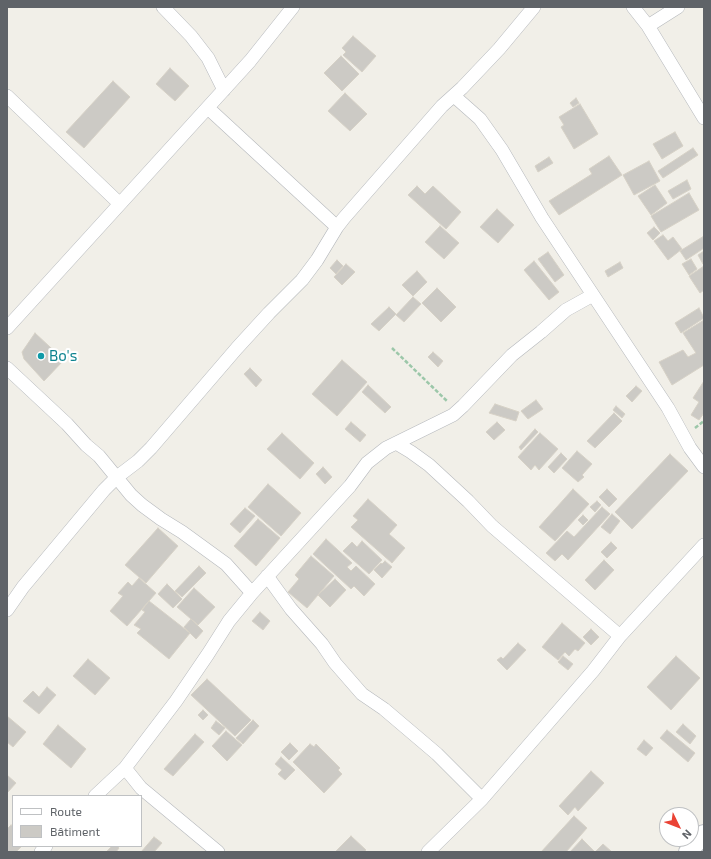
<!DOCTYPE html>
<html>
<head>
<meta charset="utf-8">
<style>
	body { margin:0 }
	#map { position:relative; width:711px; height:859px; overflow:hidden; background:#f1efe8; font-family:"Exo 2",sans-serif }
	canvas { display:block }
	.frame { position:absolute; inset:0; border:8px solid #5f6368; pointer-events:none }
	.legend { position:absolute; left:12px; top:795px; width:130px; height:52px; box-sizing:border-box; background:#fff; border:1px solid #bfc1c3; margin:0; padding:5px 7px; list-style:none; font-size:12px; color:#5f6368 }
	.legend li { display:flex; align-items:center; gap:8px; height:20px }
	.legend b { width:20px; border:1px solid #bfc1c3 }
	.north { position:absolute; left:659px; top:807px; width:40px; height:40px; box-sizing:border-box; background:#fff; border:1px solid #bfc1c3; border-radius:50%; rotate:133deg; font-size:11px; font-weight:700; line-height:16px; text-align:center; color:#5f6368 }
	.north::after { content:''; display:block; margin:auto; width:14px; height:18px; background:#ea4335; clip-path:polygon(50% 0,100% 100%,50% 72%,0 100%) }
</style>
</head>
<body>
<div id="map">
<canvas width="711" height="859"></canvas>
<div class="frame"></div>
<ul class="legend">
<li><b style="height:5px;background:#fff"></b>Route</li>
<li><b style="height:11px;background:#cccac5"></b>Bâtiment</li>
</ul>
<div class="north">N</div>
</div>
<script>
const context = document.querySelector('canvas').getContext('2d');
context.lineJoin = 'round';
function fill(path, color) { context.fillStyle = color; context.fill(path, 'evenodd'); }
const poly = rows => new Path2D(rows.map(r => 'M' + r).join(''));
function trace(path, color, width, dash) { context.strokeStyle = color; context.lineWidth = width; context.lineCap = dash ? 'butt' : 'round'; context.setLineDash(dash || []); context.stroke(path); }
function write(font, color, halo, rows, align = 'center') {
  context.font = font + ' "Exo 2",sans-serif'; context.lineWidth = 4; context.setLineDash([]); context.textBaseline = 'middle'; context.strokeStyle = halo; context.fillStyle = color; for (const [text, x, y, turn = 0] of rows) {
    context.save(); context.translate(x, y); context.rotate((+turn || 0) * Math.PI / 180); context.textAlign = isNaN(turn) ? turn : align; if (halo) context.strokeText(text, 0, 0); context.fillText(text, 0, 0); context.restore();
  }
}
const building = poly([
	[353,36,376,56,362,72,343,55,346,52,342,48,353,36],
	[341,56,359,74,342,91,324,73,341,56],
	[170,68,189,86,175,101,156,84,170,68],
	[113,81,130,97,84,148,66,132,113,81],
	[345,93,367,114,350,131,328,111,345,93],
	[576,98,579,103,573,107,570,103,576,98],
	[580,104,598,134,574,149,561,127,564,125,559,117,580,104],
	[675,132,683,146,662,159,653,144,675,132],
	[693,148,698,155,663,178,658,171,693,148],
	[609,156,622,175,559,215,549,201,592,174,589,169,609,156],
	[549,157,553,163,538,172,535,166,549,157],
	[649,161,660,181,634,195,623,175,649,161],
	[687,180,691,189,673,199,668,191,687,180],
	[655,185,667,203,651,215,638,196,655,185],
	[417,186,425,194,433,186,461,212,446,229,408,195,417,186],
	[689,193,699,210,661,232,651,216,689,193],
	[497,209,514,225,498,243,480,227,497,209],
	[440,226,459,243,444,259,425,242,440,226],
	[654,227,660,233,653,240,647,233,654,227],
	[663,235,668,241,673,237,682,249,668,260,654,241,663,235],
	[704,236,704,248,686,260,680,251,704,236],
	[704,251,704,263,703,264,698,255,704,251],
	[548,252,564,275,555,282,538,259,548,252],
	[691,259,697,269,689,275,682,264,691,259],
	[337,260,343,266,336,274,330,268,337,260],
	[534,261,559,292,549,300,524,270,534,261],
	[620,262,623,268,608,277,605,271,620,262],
	[346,264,355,272,342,285,334,277,346,264],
	[704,266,704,290,700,293,689,276,704,266],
	[417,271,427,282,413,296,402,285,417,271],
	[437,288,456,307,441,322,422,303,437,288],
	[413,297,421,304,404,322,396,315,413,297],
	[389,307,396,314,379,331,371,324,389,307],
	[699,308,704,318,681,333,675,323,699,308],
	[704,320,704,365,672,385,659,362,683,350,688,357,696,353,683,333,704,320],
	[35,333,64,360,44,381,24,359,22,352,35,333],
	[433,352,443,361,438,367,428,357,433,352],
	[342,360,367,382,337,416,312,394,342,360],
	[250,368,262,380,256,387,244,374,250,368],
	[704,381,704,413,699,420,691,415,699,402,693,398,704,381],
	[368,385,391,407,385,413,362,392,368,385],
	[636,386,642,391,632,402,626,396,636,386],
	[536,400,543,409,528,419,521,411,536,400],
	[495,404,519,412,516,421,489,413,495,404],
	[616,406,625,414,622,418,613,410,616,406],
	[614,413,622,421,595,448,587,441,614,413],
	[351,422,366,435,360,442,345,429,351,422],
	[497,422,505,430,494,440,486,432,497,422],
	[535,429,538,432,521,450,519,447,535,429],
	[282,433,314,463,300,479,267,449,282,433],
	[540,433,558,449,539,470,535,465,531,470,518,457,540,433],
	[577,451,592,464,582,475,584,477,578,482,562,468,577,451],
	[561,453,567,459,554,473,548,467,561,453],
	[670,454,688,471,632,529,615,512,670,454],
	[323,467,332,477,325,484,316,474,323,467],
	[268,484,301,513,281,536,248,507,268,484],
	[573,489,589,504,555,541,539,527,573,489],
	[607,489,617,499,609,507,599,497,607,489],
	[368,499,397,525,389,534,405,548,392,563,351,527,358,520,353,516,368,499],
	[597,501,601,505,595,512,590,507,597,501],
	[602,507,610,514,568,560,562,554,555,561,546,553,567,531,574,537,602,507],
	[245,508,255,516,240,533,230,524,245,508],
	[612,514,620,521,610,534,601,527,612,514],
	[583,515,588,520,583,525,578,520,583,515],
	[258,519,280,538,256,566,234,546,258,519],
	[158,528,178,546,146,583,125,565,158,528],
	[326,539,352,563,347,567,351,571,356,566,375,584,364,596,354,586,351,589,313,554,326,539],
	[362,541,382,560,369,574,343,551,352,542,357,547,362,541],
	[611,542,617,548,607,558,601,552,611,542],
	[311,556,334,576,307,608,288,592,299,579,295,575,311,556],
	[604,560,614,570,595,590,585,580,604,560],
	[385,561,392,567,382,578,374,570,381,563,382,564,385,561],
	[199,566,206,573,182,597,175,591,199,566],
	[139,578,156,593,127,626,110,611,123,596,118,593,128,582,132,586,139,578],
	[335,579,346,590,330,607,318,595,335,579],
	[167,584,182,599,173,608,158,594,167,584],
	[194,588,215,607,198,625,177,607,194,588],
	[149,601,190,633,169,659,137,633,141,629,134,625,145,612,142,610,149,601],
	[260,612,270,621,263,630,252,621,260,612],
	[191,619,203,631,196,639,184,627,191,619],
	[562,623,585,643,578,651,575,649,569,656,565,652,558,660,542,647,562,623],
	[591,629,599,637,591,645,583,637,591,629],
	[518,643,526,650,507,670,497,660,501,657,503,659,518,643],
	[563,656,573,664,568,670,558,662,563,656],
	[676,656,700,678,671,710,647,687,676,656],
	[88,659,110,678,95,695,73,676,88,659],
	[207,679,251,720,235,736,191,695,207,679],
	[47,687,56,695,39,714,23,701,33,691,39,697,47,687],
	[203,710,208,715,203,720,198,715,203,710],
	[7,716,26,732,13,747,7,742,7,716],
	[253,720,259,726,243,744,236,738,253,720],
	[216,721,225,728,219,735,211,728,216,721],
	[683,724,696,736,690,744,676,732,683,724],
	[58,725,86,749,71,768,43,744,58,725],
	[667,730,695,753,688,762,660,738,667,730],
	[226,731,242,745,227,761,212,746,226,731],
	[195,734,204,742,173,776,164,769,195,734],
	[644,740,653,748,646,756,637,749,644,740],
	[290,743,298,751,289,760,281,752,290,743],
	[310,744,314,747,316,744,340,768,338,770,342,774,324,793,293,762,310,744],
	[281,757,295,770,285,780,278,774,282,770,275,764,281,757],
	[591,771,604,783,578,811,575,807,568,815,559,806,591,771],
	[7,775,16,783,8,792,7,791,7,775],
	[574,816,587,828,566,852,541,852,574,816],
	[11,825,13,826,13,846,22,846,16,852,7,852,7,829,11,825],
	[351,836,366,850,364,852,335,852,351,836],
	[154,837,162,843,154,852,141,852,154,837],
	[582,839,595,852,603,844,612,852,570,852,582,839],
	[112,846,117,846,119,848,116,852,108,852,107,851,112,846]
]);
const path = poly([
	[392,348,448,402],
	[695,428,704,421]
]);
const minor = poly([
	[163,7,191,36,208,58,224,90],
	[633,7,648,26,704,118],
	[648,26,678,7],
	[7,96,120,204],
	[454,96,480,119,502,150,542,218,668,408,690,448,704,467],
	[208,108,337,227],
	[7,328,250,61,293,7],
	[7,368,67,424,86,445,99,456,131,495,142,505,161,519,182,532,226,564,252,593],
	[396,443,411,452,429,465,468,501,492,526,620,636],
	[267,576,291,609,322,644,335,663,362,694,384,709,437,754,482,799],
	[7,610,23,587,104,490,117,477,138,461,151,448,237,348,269,313,302,280,317,260,337,227,344,218,442,106,462,88,499,49,534,7],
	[125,768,141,788,218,852],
	[95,796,125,768,176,701,208,654,229,621,252,593,350,486,367,463,386,448,453,415,463,406,512,355,541,332,566,310,593,295],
	[41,852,46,846],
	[428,852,482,799,593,671,620,636,704,545]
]);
const secondary = poly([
	[688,852,704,834]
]);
const markers = [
	[41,356,4,"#0f9aa8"]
];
const cultureNames = [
	["Bo's",49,356]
];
fill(building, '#cccac5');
trace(building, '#d6d1c6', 1);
trace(minor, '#b5b8bc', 14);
trace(secondary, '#b6babf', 20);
trace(path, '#9cc7a9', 2.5, [4, 2]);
trace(minor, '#fff', 13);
trace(secondary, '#fff', 18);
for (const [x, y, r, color] of markers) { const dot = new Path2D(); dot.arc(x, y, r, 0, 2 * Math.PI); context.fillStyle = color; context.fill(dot); trace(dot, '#fff', 1.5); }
write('15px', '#0d838f', '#fff', cultureNames, 'left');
</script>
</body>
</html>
